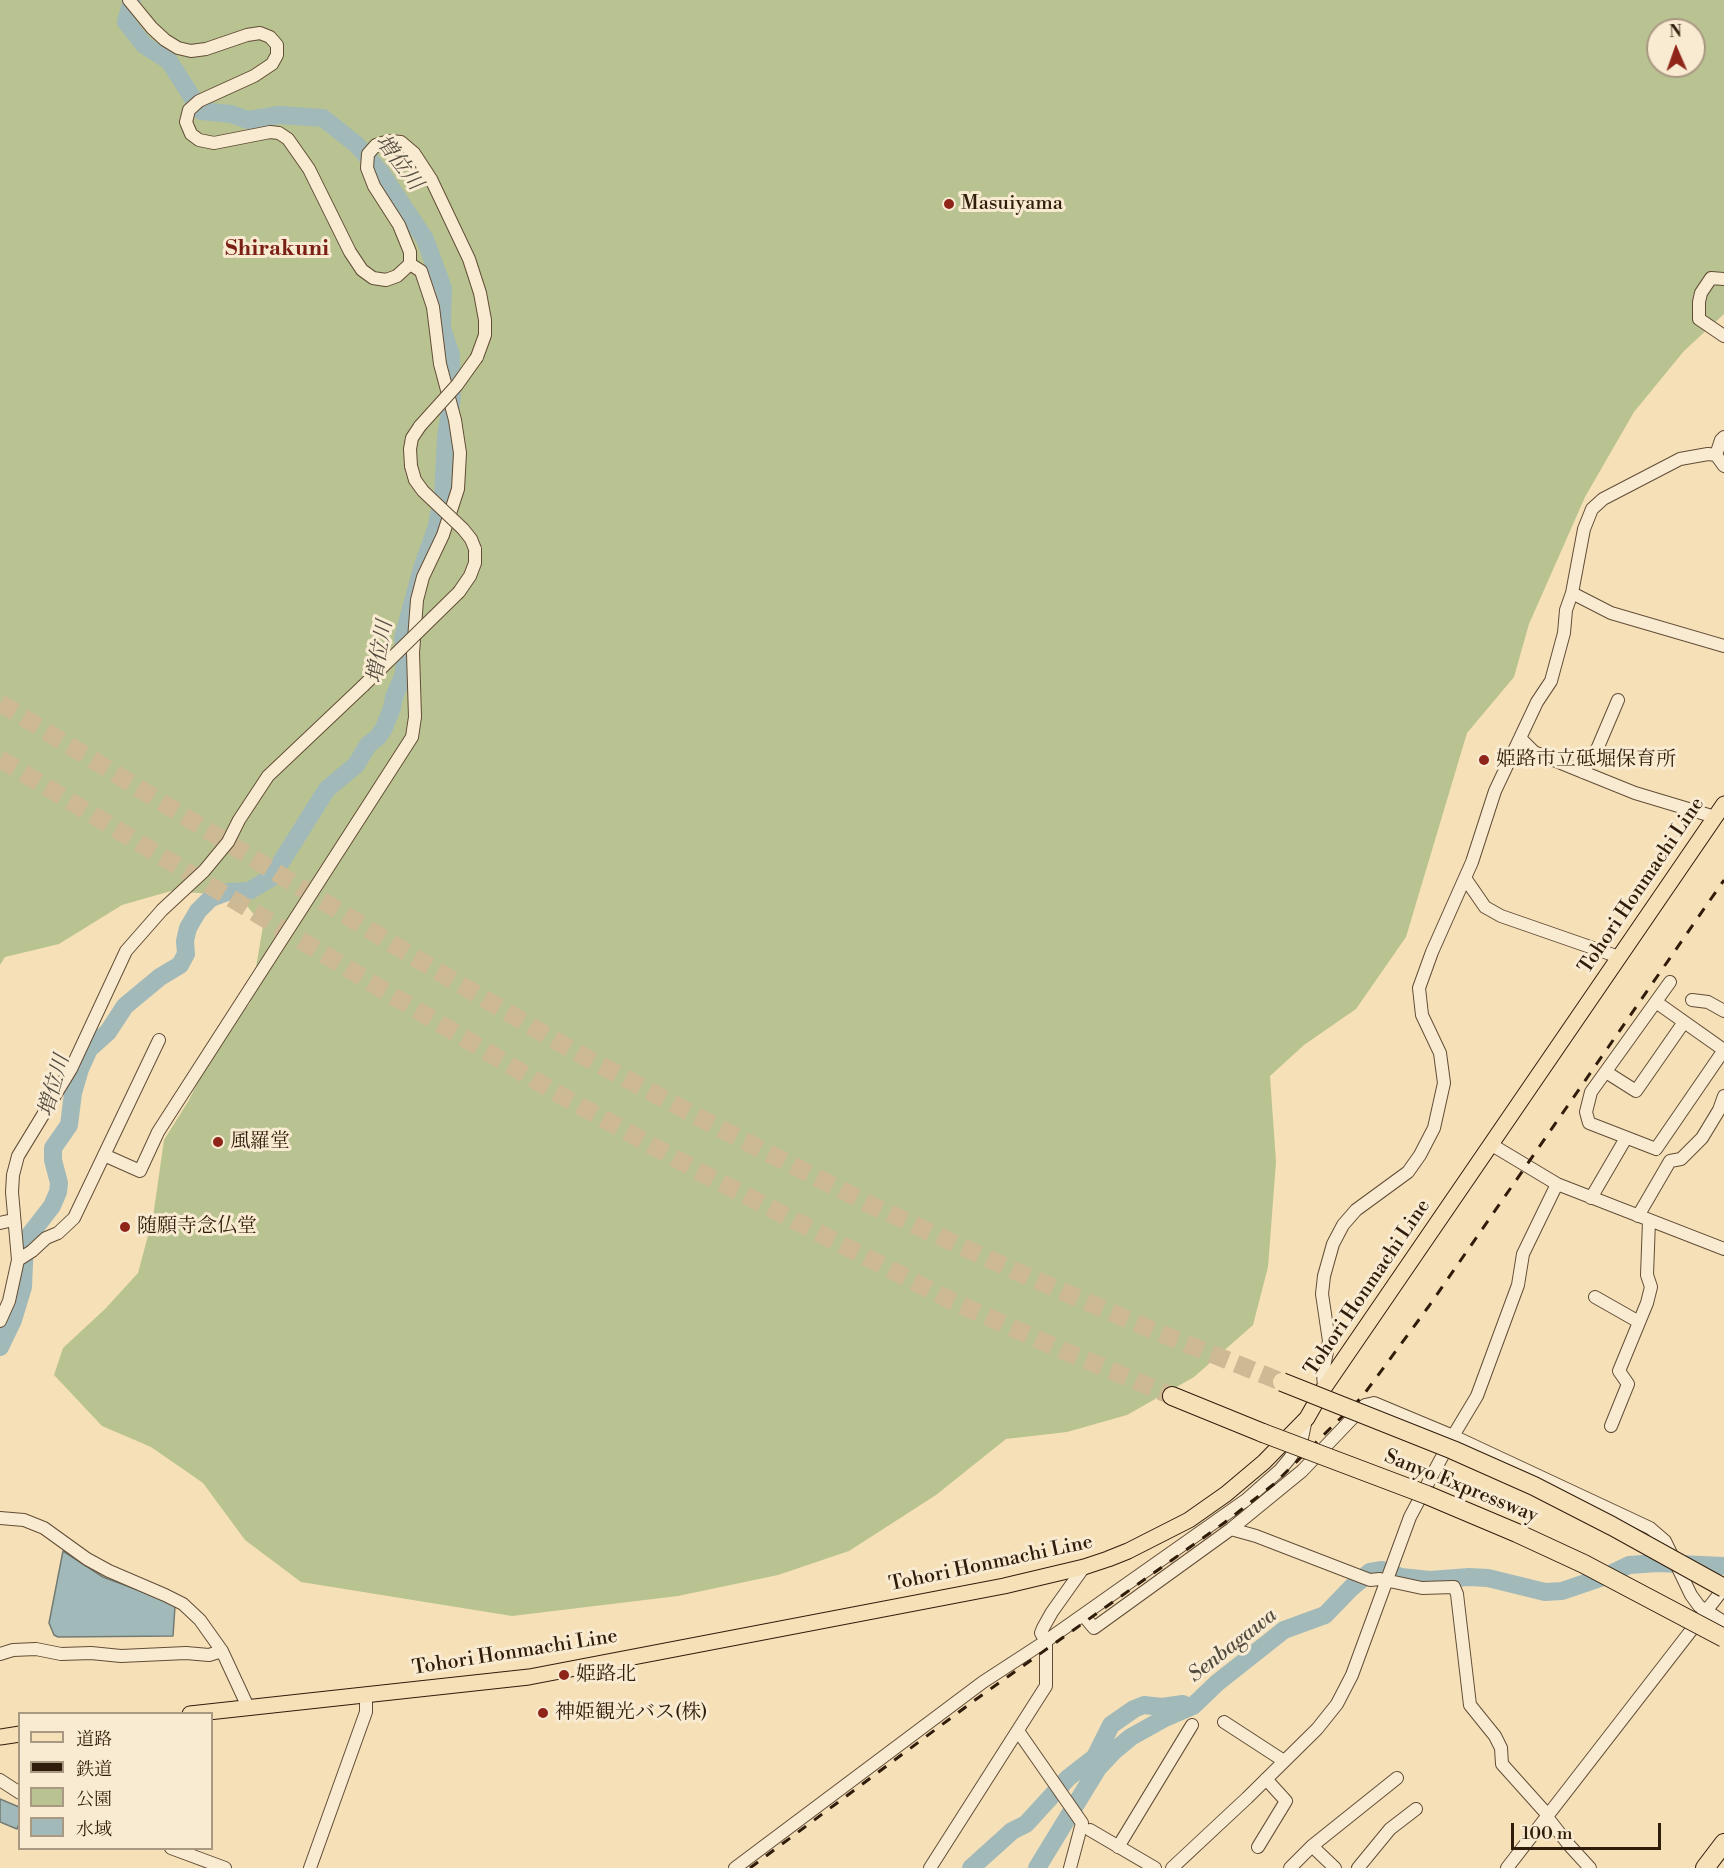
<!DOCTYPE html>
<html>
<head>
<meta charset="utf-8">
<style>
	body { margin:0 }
	#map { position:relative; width:1724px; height:1868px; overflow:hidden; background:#f6e0b8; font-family:"Libre Bodoni","Noto Serif JP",serif }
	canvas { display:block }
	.legend { position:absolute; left:18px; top:1712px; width:195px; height:138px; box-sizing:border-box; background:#f9ebd1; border:2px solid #a99882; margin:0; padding:8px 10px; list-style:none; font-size:18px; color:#301c0b }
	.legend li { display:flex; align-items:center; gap:12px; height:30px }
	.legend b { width:30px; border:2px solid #a99882 }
	.north { position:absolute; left:1646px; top:18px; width:60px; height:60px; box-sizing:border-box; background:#f9ebd1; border:2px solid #a99882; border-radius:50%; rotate:358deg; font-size:16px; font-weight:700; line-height:24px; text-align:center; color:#301c0b }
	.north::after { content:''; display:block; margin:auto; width:21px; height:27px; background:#8f2418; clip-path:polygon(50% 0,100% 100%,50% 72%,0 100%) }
	.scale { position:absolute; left:1511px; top:1823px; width:150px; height:27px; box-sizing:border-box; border:3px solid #301c0b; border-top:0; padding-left:8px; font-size:18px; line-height:21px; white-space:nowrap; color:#301c0b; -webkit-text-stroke:4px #f9ebd1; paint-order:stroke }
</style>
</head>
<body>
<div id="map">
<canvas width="1724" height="1868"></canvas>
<ul class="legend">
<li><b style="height:8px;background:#f6e0b8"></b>道路</li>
<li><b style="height:8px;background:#301c0b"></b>鉄道</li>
<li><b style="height:16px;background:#b9c391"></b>公園</li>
<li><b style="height:16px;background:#a1bab9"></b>水域</li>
</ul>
<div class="north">N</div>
<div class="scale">100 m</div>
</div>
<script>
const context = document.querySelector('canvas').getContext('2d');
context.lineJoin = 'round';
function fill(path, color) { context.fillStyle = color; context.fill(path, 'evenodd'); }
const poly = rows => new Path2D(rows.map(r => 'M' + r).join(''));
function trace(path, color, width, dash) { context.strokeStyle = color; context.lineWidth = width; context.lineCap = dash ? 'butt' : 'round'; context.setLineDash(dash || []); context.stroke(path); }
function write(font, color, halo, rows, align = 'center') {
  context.font = font + ' "Libre Bodoni","Noto Serif JP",serif'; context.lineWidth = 6; context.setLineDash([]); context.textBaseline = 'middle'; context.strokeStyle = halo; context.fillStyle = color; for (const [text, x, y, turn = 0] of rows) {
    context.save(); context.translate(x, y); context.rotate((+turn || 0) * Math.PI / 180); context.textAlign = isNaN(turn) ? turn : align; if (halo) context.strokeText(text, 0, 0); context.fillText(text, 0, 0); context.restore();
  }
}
const green = poly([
	[0,0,1724,0,1724,314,1684,351,1634,412,1585,497,1529,624,1514,677,1467,733,1406,937,1356,1009,1304,1045,1270,1076,1276,1162,1268,1267,1253,1325,1194,1377,1127,1415,1067,1432,1006,1439,936,1495,849,1551,778,1575,678,1596,512,1616,301,1582,245,1540,203,1483,151,1447,102,1426,54,1375,63,1348,105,1309,138,1273,153,1217,164,1140,189,1100,219,1039,250,1003,263,926,239,896,171,891,122,905,59,944,5,957,0,965],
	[1658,30,1694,30,1694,66,1658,66]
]);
const water = poly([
	[63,1551,103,1577,154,1596,175,1606,173,1636,58,1637,54,1635,49,1623,63,1551],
	[0,1799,19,1807,19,1824,17,1829,0,1822,0,1799]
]);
const river = poly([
	[0,1347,13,1320,23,1287,25,1241,52,1206,58,1192,59,1183,53,1160,53,1148,69,1125,73,1093,80,1069,89,1049,108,1032,125,1006,160,977,180,965,186,954,185,941,188,928,198,911,211,898,227,892,249,891,271,878,327,789,356,765,368,745,378,737,384,728,392,708,394,697,404,674,405,655,403,638,422,568,436,529,443,496,446,437,452,398,451,355,442,328,443,288,425,239,381,173,357,145,323,118,279,115,248,120,231,114,201,111,169,61,144,45,126,22,132,0],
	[971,1868,1012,1831,1026,1824,1068,1778,1095,1757,1111,1725,1134,1709,1144,1705,1162,1707,1183,1704],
	[1037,1868,1098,1768,1114,1751,1131,1737,1165,1718,1193,1706,1217,1683,1284,1630,1325,1615,1351,1588,1370,1572,1382,1570,1401,1577,1430,1580,1469,1577,1488,1578,1545,1592,1562,1591,1606,1576,1629,1565,1658,1563,1724,1566]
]);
const highwayTunnel = poly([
	[0,703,422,962,570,1049,719,1128,869,1204,1015,1271,1157,1332,1282,1382],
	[0,759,400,1000,562,1096,702,1173,950,1300,1064,1351,1172,1396]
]);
const minor = poly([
	[129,0,152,28,165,40,178,48,191,51,206,49,247,35,260,33,270,37,277,45,277,55,272,64,254,76,199,101,189,110,186,122,191,134,199,140,214,143,270,132,279,133,288,139,309,169,350,252,362,270,373,278,386,280,397,276,410,264,410,252,399,225,374,186,367,168,368,154,376,145,389,141,401,142,414,153,431,179,469,259,480,293,485,320,485,335,477,357],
	[1724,279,1711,278,1701,293,1699,302,1699,319,1724,336],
	[1716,455,1721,440,1724,437],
	[411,466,410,449,412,438,420,426],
	[459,592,470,576,475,563,475,549],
	[1572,593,1611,613,1724,646],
	[1520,738,1534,752,1583,772,1635,793,1715,817],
	[1583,772,1598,747,1618,700],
	[1465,878,1485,907,1501,916,1619,957],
	[1692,1000,1708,1002,1724,1011],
	[1656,1002,1724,1050,1656,1149,1589,1123,1586,1112,1591,1092,1670,982],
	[1606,1072,1636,1091,1684,1022],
	[1492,1145,1557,1184,1724,1249],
	[104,1155,140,1171,158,1132,412,737,415,717,413,653,417,600,423,577,443,535,458,489,460,453,455,420,440,364,433,307,421,271,410,264],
	[1591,1198,1626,1138],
	[1638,1216,1670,1161,1681,1159,1702,1138,1719,1110,1724,1096],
	[0,1223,13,1220],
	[18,1260,32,1251,46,1238,58,1233,74,1218,159,1040],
	[1595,1297,1639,1322],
	[0,1321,9,1301,18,1260,12,1192,13,1175,18,1156,71,1069,126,951,162,910,204,871,228,842,239,820,268,776,363,686],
	[1324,1388,1323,1373,1329,1341,1322,1294,1324,1276,1333,1244,1343,1225,1356,1210,1408,1172,1420,1155,1434,1128,1444,1083,1440,1053,1422,1015,1419,988,1432,952,1472,862,1495,791,1537,702,1551,681,1564,633,1566,610,1572,593,1584,529,1592,509,1603,499,1680,459,1708,454,1716,455,1724,466],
	[1611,1426,1628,1384,1619,1371,1647,1303,1651,1287,1647,1275,1649,1221],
	[0,1518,24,1520,44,1528,87,1559,109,1571,165,1595,183,1604,200,1620,222,1651,248,1707],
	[1231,1529,1256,1536,1370,1580,1380,1579,1422,1588,1454,1587,1457,1594,1470,1705,1495,1736,1501,1748,1502,1764,1545,1812,1547,1817,1569,1845,1590,1868],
	[1083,1615,1094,1628,1231,1529,1302,1471,1365,1405,1374,1403,1453,1436,1650,1528,1665,1541,1691,1595,1699,1606,1724,1622],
	[0,1654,13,1650,36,1649,61,1654,91,1653,121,1656,186,1653,209,1655,222,1651],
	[1224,1722,1284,1761],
	[1018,1731,1082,1823,1070,1868],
	[0,1780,20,1793],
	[1090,1830,1155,1868],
	[1312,1846,1335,1868],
	[1118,1847,1192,1725],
	[1258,1847,1286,1801,1266,1779],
	[171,1848,225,1868],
	[310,1868,366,1712,366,1695],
	[735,1868,983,1682,1046,1641,1246,1500,1280,1470,1290,1458,1302,1438,1306,1419],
	[930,1868,1046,1686,1046,1641,1041,1633,1043,1628,1052,1612,1084,1567],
	[1172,1868,1247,1798,1317,1729,1337,1704,1352,1675,1410,1517,1453,1436,1477,1396,1518,1285,1523,1254,1557,1184],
	[1290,1868,1312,1846,1397,1778],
	[1358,1868,1390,1829,1416,1809],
	[1507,1868,1724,1588]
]);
const major = poly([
	[190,1714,529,1677,1004,1586,1084,1567,1108,1559,1128,1551,1189,1520,1226,1494,1264,1462,1307,1418,1324,1388,1724,804],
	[0,1737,20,1734]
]);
const highway = poly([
	[1172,1396,1263,1433],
	[1705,1868,1724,1843]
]);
const rail = poly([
	[750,1868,975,1700,1224,1523,1274,1484,1362,1397,1429,1306,1724,880]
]);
const minorBridge = poly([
	[420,426,457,385,477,357],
	[411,466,415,480,423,491,463,529,471,539,475,549],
	[363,686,459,592]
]);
const highwayBridge = poly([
	[1282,1382,1453,1450,1534,1486,1612,1526,1724,1588],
	[1263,1433,1427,1495,1517,1533,1584,1564,1724,1638]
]);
const markers = [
	[949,204,6,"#8f2418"],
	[1484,760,6,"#8f2418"],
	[218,1142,6,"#8f2418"],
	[125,1227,6,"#8f2418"],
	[564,1675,6,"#8f2418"],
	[543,1713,6,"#8f2418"]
];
const poiNames = [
	["Masuiyama",961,204],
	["姫路市立砥堀保育所",1496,760],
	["風羅堂",230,1142],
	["随願寺念仏堂",137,1227],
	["姫路北",576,1675],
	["神姫観光バス(株)",555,1713]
];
const streetNames = [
	["Tohori Honmachi Line",1642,886,-56],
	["Tohori Honmachi Line",1368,1288,-56],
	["Sanyo Expressway",1461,1487,22],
	["Tohori Honmachi Line",991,1564,-12],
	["Tohori Honmachi Line",515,1653,-9]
];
const waterNames = [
	["増位川",398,163,53],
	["増位川",381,652,-80],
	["増位川",55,1086,-74],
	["Senbagawa",1233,1646,-38]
];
const quarterNames = [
	["Shirakuni",277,250]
];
fill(green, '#b9c391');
fill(water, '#a1bab9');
trace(water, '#747b73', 1.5);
trace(river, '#a1bab9', 18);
trace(highwayTunnel, '#ceb995', 18, [18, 9]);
trace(minor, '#624d36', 14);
trace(major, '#301c0b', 17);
trace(highway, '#301c0b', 20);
trace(minor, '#f9ebd1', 12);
trace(major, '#f6e0b8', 15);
trace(highway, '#f6e0b8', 18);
trace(rail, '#301c0b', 3, [10, 10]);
trace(minorBridge, '#624d36', 14, []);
trace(highwayBridge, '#301c0b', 20, []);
trace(minorBridge, '#f9ebd1', 12);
trace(highwayBridge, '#f6e0b8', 18);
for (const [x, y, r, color] of markers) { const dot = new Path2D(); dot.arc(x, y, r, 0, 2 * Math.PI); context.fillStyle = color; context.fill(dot); trace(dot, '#f9ebd1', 2); }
write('20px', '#301c0b', '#f9ebd1', poiNames, 'left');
write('20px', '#301c0b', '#f9ebd1', streetNames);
write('italic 21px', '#524b3f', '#f9ebd1', waterNames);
write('bold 22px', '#7a1f14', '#f9ebd1', quarterNames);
</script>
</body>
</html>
